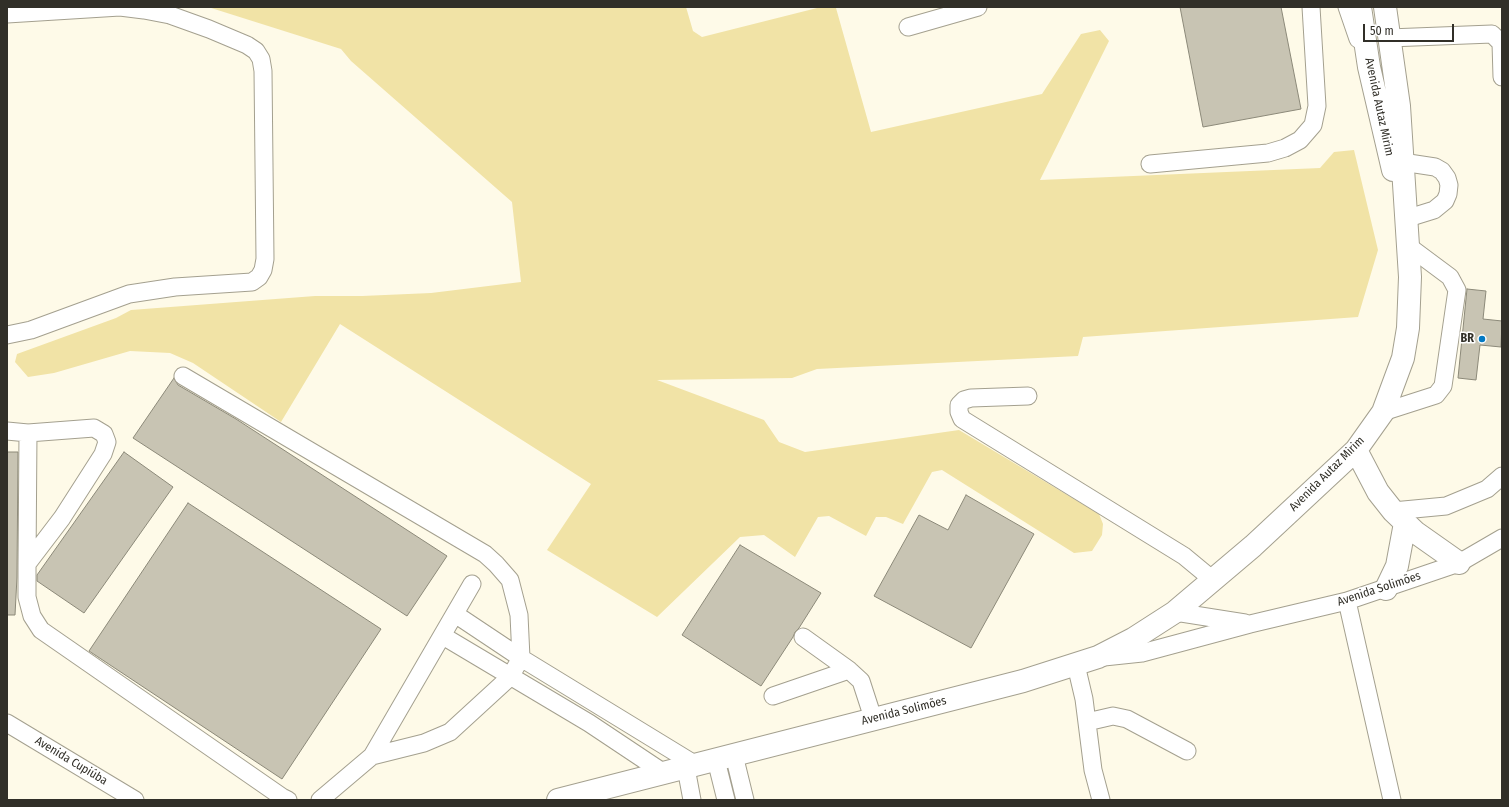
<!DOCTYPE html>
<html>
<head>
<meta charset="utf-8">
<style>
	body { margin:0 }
	#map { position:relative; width:1509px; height:807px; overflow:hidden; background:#fefae8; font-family:"Fira Sans Condensed",sans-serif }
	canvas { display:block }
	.frame { position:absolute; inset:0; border:8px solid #312f28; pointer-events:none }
	.scale { position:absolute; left:1363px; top:24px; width:91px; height:18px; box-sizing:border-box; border:2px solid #312f28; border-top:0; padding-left:5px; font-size:12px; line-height:14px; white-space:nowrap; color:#312f28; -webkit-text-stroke:3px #fff; paint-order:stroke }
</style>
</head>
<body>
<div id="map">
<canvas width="1509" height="807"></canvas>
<div class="frame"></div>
<div class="scale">50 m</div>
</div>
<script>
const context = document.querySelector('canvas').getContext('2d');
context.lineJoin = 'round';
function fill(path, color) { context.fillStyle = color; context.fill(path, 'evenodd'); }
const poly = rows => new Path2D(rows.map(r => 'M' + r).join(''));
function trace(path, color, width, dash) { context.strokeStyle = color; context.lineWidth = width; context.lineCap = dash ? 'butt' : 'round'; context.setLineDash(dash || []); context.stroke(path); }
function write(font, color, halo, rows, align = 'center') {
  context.font = font + ' "Fira Sans Condensed",sans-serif'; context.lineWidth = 3; context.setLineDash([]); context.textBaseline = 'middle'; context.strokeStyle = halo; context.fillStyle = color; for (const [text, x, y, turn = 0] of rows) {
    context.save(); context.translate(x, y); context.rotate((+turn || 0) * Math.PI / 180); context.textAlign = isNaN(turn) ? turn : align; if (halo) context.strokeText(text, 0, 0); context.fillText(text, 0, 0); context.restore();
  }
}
const green = poly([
	[208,7,686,7,693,31,702,37,821,7,836,8,871,132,1042,94,1081,34,1100,30,1109,41,1040,180,1320,168,1334,152,1354,150,1378,250,1358,317,1083,337,1078,356,817,369,792,378,657,380,764,420,779,442,805,452,959,430,1099,514,1103,524,1102,535,1092,551,1074,553,942,470,932,472,903,524,886,517,876,517,866,536,829,516,818,517,795,557,764,535,740,537,657,617,547,550,591,484,340,324,281,422,193,363,170,353,130,351,54,373,28,377,15,362,17,354,116,318,131,310,315,296,362,296,431,293,521,282,512,202,351,61,341,49]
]);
const building = poly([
	[1180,7,1281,7,1301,109,1203,127,1180,7],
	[1467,289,1486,291,1483,319,1502,321,1501,347,1480,345,1476,380,1458,378,1467,289],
	[174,378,178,385,236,419,447,556,407,616,133,438,174,378],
	[7,452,18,452,17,577,15,615,7,615,7,452],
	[124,452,173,487,84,613,37,581,37,575,124,452],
	[966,495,1034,534,971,648,874,596,919,515,948,530,966,495],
	[188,503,381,629,282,779,89,651,188,503],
	[740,545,821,593,799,628,795,632,793,637,761,686,682,635,740,545]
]);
const minor = poly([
	[1347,7,1358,39],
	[7,14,120,7,144,10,170,15,209,29,247,45,256,51,261,59,263,71,265,259,263,270,259,277,252,282,175,287,129,294,31,330,7,335],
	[908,27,978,7],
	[1389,38,1492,34,1501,43,1502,77],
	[1402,162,1435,167,1442,171,1447,178,1449,185,1448,194,1445,201,1434,210,1405,219],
	[1150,164,1268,153,1285,148,1300,140,1313,125,1317,106,1311,7],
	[183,376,485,554,496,564,510,580,519,615,521,658,510,677,450,732,424,743,372,756,320,800],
	[1028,396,971,398,964,400,959,405,959,412,962,419,1184,556,1213,580],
	[1383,412,1436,395,1443,386,1457,290,1450,277,1407,245],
	[7,431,28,433,94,428,104,434,107,442,103,454,62,518,27,564,27,597,32,616,41,630,282,797,288,800],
	[1393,511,1446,506,1487,489,1502,476],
	[27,564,28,433],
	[1347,601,1392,800],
	[1175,612,1245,623],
	[455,614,521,658,696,765],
	[443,636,589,723,664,773],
	[803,637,849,670,861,681,873,718],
	[1104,657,1142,653,1250,624,1347,601,1459,563,1502,538],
	[1076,665,1084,699,1093,770,1101,800],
	[773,696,849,670],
	[1087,722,1113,716,1127,719,1187,751],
	[7,723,135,800],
	[734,755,745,800],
	[372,756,472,584],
	[716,760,726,800],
	[686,768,692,800]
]);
const major = poly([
	[1360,7,1369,67,1393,170],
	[1356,450,1378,492,1393,511,1415,532,1459,563],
	[1386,589,1397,566,1405,523],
	[558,800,1023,681,1098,657,1133,639,1175,612,1253,546,1356,450,1383,412,1403,358,1408,328,1410,277,1399,106,1385,7]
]);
const markers = [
	[1482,339,4,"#0379c3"]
];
const streetNames = [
	["Avenida Autaz Mirim",1379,107,78],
	["Avenida Autaz Mirim",1327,474,-45],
	["Avenida Solimões",1379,589,-18],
	["Avenida Solimões",904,711,-14],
	["Avenida Cupiúba",71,761,31]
];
const poiNames = [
	["BR",1474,339]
];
fill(green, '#f1e3a6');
fill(building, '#c8c4b3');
trace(building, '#8c8979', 1);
trace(minor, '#a4a08f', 19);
trace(major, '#a4a08f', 24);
trace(minor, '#fff', 17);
trace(major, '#fff', 22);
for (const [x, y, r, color] of markers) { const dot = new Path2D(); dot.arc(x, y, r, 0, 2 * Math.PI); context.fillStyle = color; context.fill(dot); trace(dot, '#fff', 1.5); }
write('12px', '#312f28', '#fff', streetNames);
write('bold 12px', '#312f28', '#fff', poiNames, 'right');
</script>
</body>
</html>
